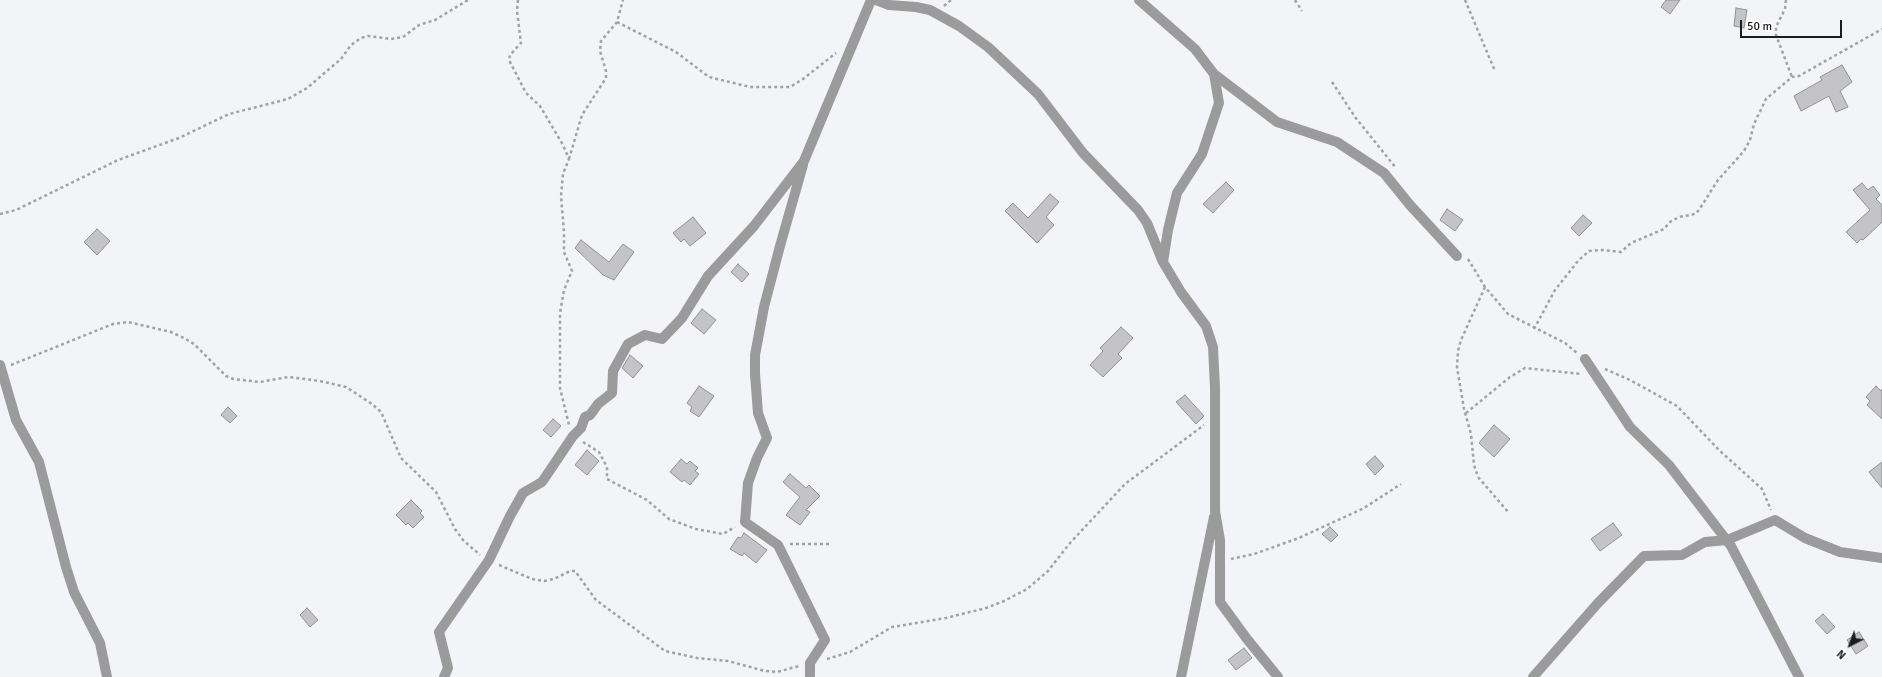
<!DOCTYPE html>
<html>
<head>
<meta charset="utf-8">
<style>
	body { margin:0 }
	#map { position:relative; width:1882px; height:677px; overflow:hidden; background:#f3f4f7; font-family:Signika,sans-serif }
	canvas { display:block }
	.north { position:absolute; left:1830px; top:625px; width:40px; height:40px; -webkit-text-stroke:3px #fff; paint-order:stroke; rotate:222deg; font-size:11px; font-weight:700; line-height:16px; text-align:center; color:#1c1c1d }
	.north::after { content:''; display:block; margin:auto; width:14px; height:18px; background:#1c1c1d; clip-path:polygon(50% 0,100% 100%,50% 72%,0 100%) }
	.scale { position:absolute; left:1740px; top:20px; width:102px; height:18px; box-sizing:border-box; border:2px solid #1c1c1d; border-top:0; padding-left:5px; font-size:12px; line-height:14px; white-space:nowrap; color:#1c1c1d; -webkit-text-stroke:3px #fff; paint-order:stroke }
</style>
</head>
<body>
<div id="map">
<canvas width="1882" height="677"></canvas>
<div class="north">N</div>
<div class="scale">50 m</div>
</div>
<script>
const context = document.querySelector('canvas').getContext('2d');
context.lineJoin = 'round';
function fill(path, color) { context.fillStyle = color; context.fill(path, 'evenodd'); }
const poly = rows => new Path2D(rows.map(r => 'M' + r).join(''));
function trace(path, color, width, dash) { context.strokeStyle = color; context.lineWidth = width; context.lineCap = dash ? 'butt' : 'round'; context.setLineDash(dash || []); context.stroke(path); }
const building = poly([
	[1666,0,1680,0,1670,14,1661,7,1666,0],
	[1736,8,1747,10,1744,28,1734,26,1736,8],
	[1842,65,1852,82,1840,91,1848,107,1836,112,1829,96,1801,111,1794,96,1822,80,1820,77,1842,65],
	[1226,182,1234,190,1213,213,1203,204,1226,182],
	[1862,183,1868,190,1873,186,1880,195,1876,199,1882,205,1882,222,1863,240,1861,239,1857,243,1846,232,1870,210,1853,190,1862,183],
	[1050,194,1059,202,1046,217,1054,225,1037,243,1005,211,1013,203,1028,218,1050,194],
	[1447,209,1463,220,1455,231,1440,220,1447,209],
	[1583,215,1592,223,1579,236,1571,228,1583,215],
	[693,217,706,233,690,246,684,239,681,242,673,233,693,217],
	[97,229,110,241,97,255,84,242,97,229],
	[581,240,609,262,623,244,634,252,614,280,603,275,575,248,581,240],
	[738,264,749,274,742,282,731,272,738,264],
	[702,309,716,320,704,334,691,323,702,309],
	[1121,327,1133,338,1118,354,1122,358,1103,377,1090,365,1103,351,1100,348,1121,327],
	[630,355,643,366,633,378,622,368,630,355],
	[699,386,714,396,699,417,690,411,692,407,687,403,699,386],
	[1876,386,1881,391,1882,389,1882,419,1867,405,1870,401,1866,397,1876,386],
	[1185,395,1204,416,1196,424,1176,402,1185,395],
	[228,407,237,416,230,423,221,415,228,407],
	[553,419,561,426,551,437,543,430,553,419],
	[1494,425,1510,439,1494,457,1479,443,1494,425],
	[587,450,599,461,587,475,575,465,587,450],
	[1375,456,1384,466,1375,475,1366,464,1375,456],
	[681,459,687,464,690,461,698,468,695,471,699,474,690,485,684,480,682,482,670,472,681,459],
	[1882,462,1882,488,1869,472,1882,462],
	[790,474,806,488,809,485,820,496,806,510,810,512,800,525,786,515,800,497,783,482,790,474],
	[411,500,422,511,420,513,424,517,413,528,408,523,406,525,396,515,411,500],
	[1613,523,1622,535,1600,551,1591,539,1613,523],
	[1330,527,1338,535,1331,542,1322,534,1330,527],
	[744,533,767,550,756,563,744,553,742,556,730,549,738,537,741,538,744,533],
	[307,608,318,620,310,627,300,615,307,608],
	[1823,614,1835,627,1827,634,1815,621,1823,614],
	[1859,632,1868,646,1856,654,1847,640,1859,632],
	[1244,648,1252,658,1236,670,1228,660,1244,648]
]);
const path = poly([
	[518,0,517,11,521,43,510,55,509,60,526,93,540,106,563,145,569,159,563,174,561,196,564,232,564,252,572,271,564,290,560,313,560,388,569,425],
	[1295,0,1302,11],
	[1465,0,1495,71],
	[1786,0,1785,9,1776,27,1776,35,1792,77],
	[944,6,951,0],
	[617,22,676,52,709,77,750,87,790,87,803,79,836,53],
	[1332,82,1355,117,1396,168],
	[569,159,582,115,606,78,606,71,600,51,601,41,617,22,623,0],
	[0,214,16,210,118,160,179,138,229,114,288,99,307,88,341,59,351,45,361,38,368,36,391,39,403,37,419,25,435,20,468,0],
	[1468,259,1485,287,1508,314,1565,343,1577,353],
	[1485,287,1461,340,1458,351,1457,367,1464,409,1471,434,1474,465,1478,477,1509,513],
	[1534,329,1555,290,1578,261,1589,251,1603,250,1621,252,1631,243,1664,229,1670,222,1679,217,1695,214,1699,210,1718,180,1744,151,1750,140,1754,124,1766,99,1792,77,1799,76,1882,29],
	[11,365,113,324,128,322,171,332,184,338,194,344,226,376,233,379,260,382,289,377,320,381,346,387,372,404,381,412,401,458,436,492,455,529,463,540,480,555],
	[1605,369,1630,380,1677,406,1719,450,1762,489,1771,510],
	[1466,413,1510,377,1525,368,1581,374],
	[583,442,599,452,607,467,607,479,647,500,669,519,696,529,723,534,735,527],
	[790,544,831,544],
	[1231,559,1254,554,1299,538,1364,508,1401,484],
	[499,565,532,579,544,581,554,579,570,571,575,571,596,600,665,651,697,658,728,661,765,671,777,672,799,666],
	[827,659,850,652,892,627,946,618,986,608,1004,601,1027,589,1048,571,1070,543,1125,484,1204,425]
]);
const minor = poly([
	[876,0,889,5,916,7,930,10,959,26,988,47,1038,94,1083,153,1138,210,1147,223,1163,262,1181,292,1206,326,1213,347,1215,388,1215,511,1220,540,1220,602,1247,639,1278,677],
	[1139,0,1195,49,1214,74,1219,103,1202,154,1177,193,1168,230,1163,262],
	[1214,74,1277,122,1337,142,1384,173,1410,205,1457,256],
	[803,165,780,246,764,307,755,355,755,374,758,413,767,438,757,458,748,483,745,522,778,545,825,640,810,663,810,677],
	[1585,359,1630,427,1669,465,1731,546,1799,677],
	[0,365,16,420,39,462,66,567,74,592,100,643,107,677],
	[444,677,448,668,439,632,489,560,510,516,523,493,542,482,573,436,581,428,585,417,590,415,598,404,612,393,613,371,628,344,645,335,662,339,682,318,708,276,754,226,804,161,871,0],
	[1181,677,1214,517],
	[1533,677,1598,603,1644,556,1682,555,1705,542,1727,540,1775,520,1805,538,1840,552,1882,558]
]);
fill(building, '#c4c4c7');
trace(building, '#919295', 1);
trace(path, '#a2a2a4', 2.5, [3, 3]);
trace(minor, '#9b9b9c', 10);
</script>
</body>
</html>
